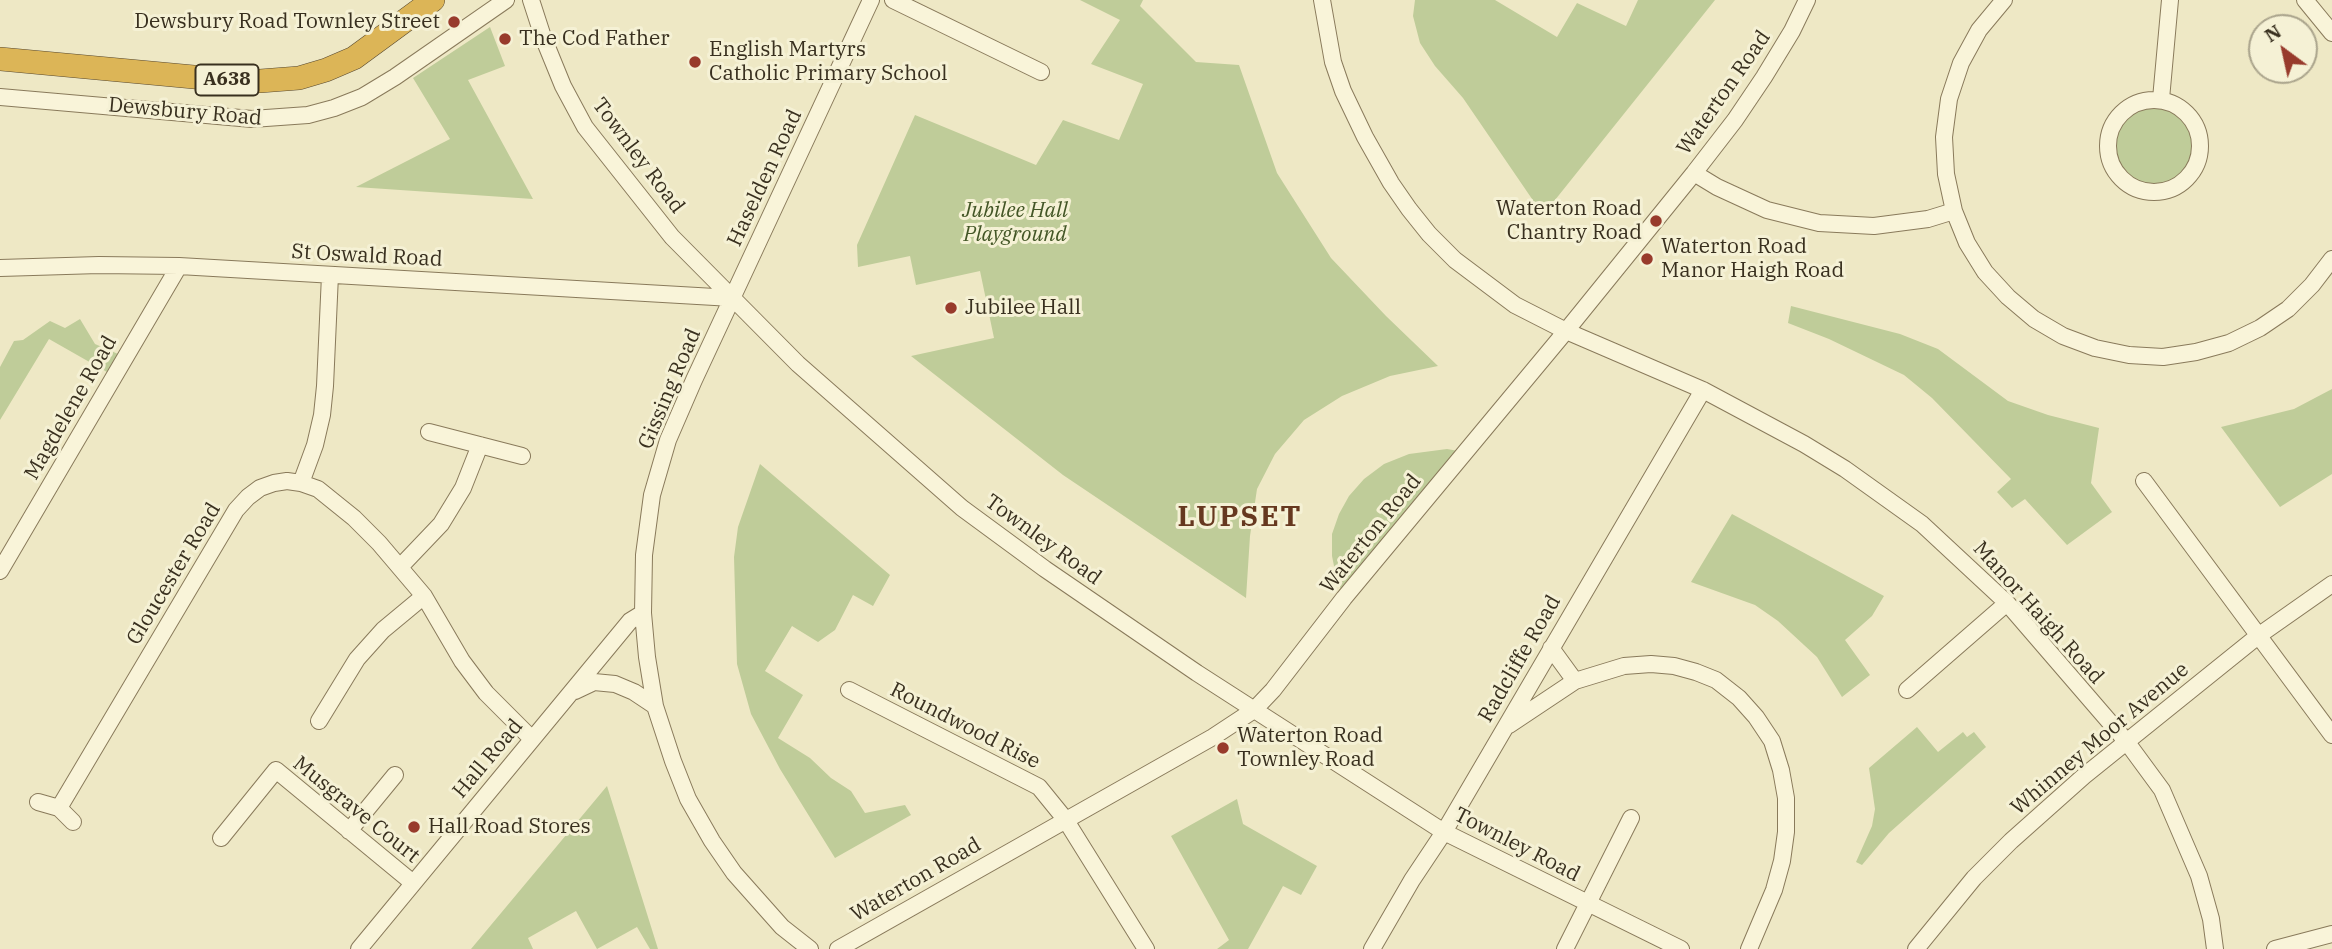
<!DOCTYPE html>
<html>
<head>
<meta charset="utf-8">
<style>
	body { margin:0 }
	#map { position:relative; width:2332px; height:949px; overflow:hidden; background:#eee8c5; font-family:"IBM Plex Serif",serif }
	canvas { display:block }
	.north { position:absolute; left:2248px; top:14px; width:70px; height:70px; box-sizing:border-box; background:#f5f1d5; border:2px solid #aaa48c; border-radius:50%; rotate:327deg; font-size:19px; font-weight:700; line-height:28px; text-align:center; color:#39301f }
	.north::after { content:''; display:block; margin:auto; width:24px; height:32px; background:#983b2c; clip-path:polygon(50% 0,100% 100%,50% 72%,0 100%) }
</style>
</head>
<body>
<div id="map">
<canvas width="2332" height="949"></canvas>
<div class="north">N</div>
</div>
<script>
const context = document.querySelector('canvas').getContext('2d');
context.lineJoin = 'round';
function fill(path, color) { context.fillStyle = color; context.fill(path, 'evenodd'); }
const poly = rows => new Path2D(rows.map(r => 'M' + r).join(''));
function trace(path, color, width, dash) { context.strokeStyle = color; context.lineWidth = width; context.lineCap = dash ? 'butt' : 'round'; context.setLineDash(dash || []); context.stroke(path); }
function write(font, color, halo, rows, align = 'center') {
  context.font = font + ' "IBM Plex Serif",serif'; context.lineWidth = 6; context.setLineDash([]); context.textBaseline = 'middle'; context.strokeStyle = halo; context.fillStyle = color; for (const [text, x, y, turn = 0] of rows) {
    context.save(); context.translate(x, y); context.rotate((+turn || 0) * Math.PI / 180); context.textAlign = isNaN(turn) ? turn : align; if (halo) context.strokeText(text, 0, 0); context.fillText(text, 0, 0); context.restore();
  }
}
const green = poly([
	[1080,0,1143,0,1140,6,1196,62,1239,65,1277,173,1331,258,1386,316,1438,366,1390,376,1342,396,1304,420,1275,454,1257,489,1250,536,1246,598,1063,475,911,356,994,338,980,271,916,285,910,256,858,267,857,245,915,115,1036,165,1063,120,1119,140,1143,84,1091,64,1120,20],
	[1415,0,1495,0,1557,37,1577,3,1626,26,1638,0,1715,0,1543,215,1463,98,1435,66,1420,43,1413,16],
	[490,27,505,66,468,80,533,199,356,187,450,139,413,78],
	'2115 146a39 39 0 1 1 78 0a39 39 0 1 1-78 0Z',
	[1791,306,1900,334,1938,349,2008,401,2048,415,2099,428,2091,483,2112,512,2067,545,2025,499,2012,508,1997,492,2011,479,1932,398,1904,375,1829,339,1788,323],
	[80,319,95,344,125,357,114,376,49,339,0,420,0,367,14,341,23,340,50,321,65,328],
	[2332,389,2332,474,2280,507,2221,427,2294,409],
	[1447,449,1464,452,1344,598,1336,576,1332,556,1332,534,1339,514,1349,496,1364,479,1384,464,1409,454],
	[760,464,890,575,873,606,853,595,835,630,818,642,792,626,765,671,803,695,778,738,810,758,831,778,851,791,865,813,905,805,911,815,835,858,780,769,751,714,737,664,734,557,738,527],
	[1732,514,1884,596,1872,616,1845,640,1870,675,1842,697,1817,657,1778,621,1755,605,1691,582],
	[1917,727,1938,752,1963,732,1967,737,1974,732,1986,747,1889,833,1862,865,1856,862,1872,826,1875,809,1869,768],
	[607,786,658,949,650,949,637,927,597,949,576,911,528,938,533,949,471,949],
	[1237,799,1243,824,1317,866,1301,895,1283,886,1248,949,1217,949,1229,940,1171,836]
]);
const minor = poly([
	[531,0,543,37,563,86,585,127,672,237,798,364,962,508,1045,569,1197,673,1444,832,1681,949],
	[893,0,1041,72],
	[1322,0,1333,62,1343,91,1365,137,1391,183,1409,209,1429,234,1455,260,1515,305,1566,331,1703,390,1804,444,1845,469,1922,524,2007,603,2126,741,2162,790,2199,876,2211,919,2215,949],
	[2004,0,1979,30,1961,63,1949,99,1944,137,1946,174,1954,211,1967,243,1985,272,2008,297,2034,319,2063,336,2095,348,2129,355,2163,357,2196,352,2229,343,2260,328,2288,309,2312,285,2332,259],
	[2305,0,2332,33],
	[0,97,252,119,308,115,334,108,362,97,395,77,506,0],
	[2161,99,2170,0],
	'2108 146a46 46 0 1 1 92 0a46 46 0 1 1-92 0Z',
	[1694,173,1717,187,1767,210,1819,223,1874,226,1928,219,1954,211],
	[0,268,99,265,179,266,732,298],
	[429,432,522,456],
	[2144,481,2332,735],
	[301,483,315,445,322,415,325,386,330,275],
	[400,567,441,524,463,488,480,445],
	[0,571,179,266],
	[1551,648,1575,681],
	[849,690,1039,787,1065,819,1146,949],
	[1907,690,2007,603],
	[575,691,594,682,615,684,634,692,655,706],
	[319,721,357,659,383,630,424,596],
	[1509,725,1575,681,1624,666,1651,664,1674,666,1696,672,1716,680,1739,698,1756,717,1772,741,1781,770,1786,798,1786,832,1782,861,1774,890,1749,949],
	[38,802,59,808,73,822],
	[59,808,236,510,248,497,260,488,274,483,287,481,301,483,318,489,354,518,379,543,424,596,462,661,486,693,532,739],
	[349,831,395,775],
	[221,838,276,770,413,883],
	[359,949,630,621,643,613],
	[810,949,782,927,734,873,712,841,688,799,673,761,655,706,647,657,643,613,644,555,652,495,668,440,694,380,871,0],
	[838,949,1213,737,1254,710,1273,690,1344,598,1566,331,1694,173,1735,120,1764,77,1792,31,1807,0],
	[1372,949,1412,880,1444,832,1703,390],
	[1565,949,1631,818],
	[1916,949,1974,878,2011,841,2084,776,2258,636,2332,584],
	[2275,949,2332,934]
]);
const highway = poly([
	[0,59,226,80,260,81,299,78,326,70,354,58,433,0]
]);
const markers = [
	[454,22,7,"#983b2c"],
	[505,39,7,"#983b2c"],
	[695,62,7,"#983b2c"],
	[1656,221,7,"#983b2c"],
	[1647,259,7,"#983b2c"],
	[951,308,7,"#983b2c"],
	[1223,748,7,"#983b2c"],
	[414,827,7,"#983b2c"]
];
const shields = [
	[227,80,63]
];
const shieldNames = [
	["A638",227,80]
];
const poiNames = [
	["Dewsbury Road Townley Street",440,22,"right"],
	["The Cod Father",519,39],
	["English Martyrs",709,50],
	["Catholic Primary School",709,74],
	["Waterton Road",1642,209,"right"],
	["Chantry Road",1642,233,"right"],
	["Waterton Road",1661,247],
	["Manor Haigh Road",1661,271],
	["Jubilee Hall",965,308],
	["Waterton Road",1237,736],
	["Townley Road",1237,760],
	["Hall Road Stores",428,827]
];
const streetNames = [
	["Waterton Road",1724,93,-55],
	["Dewsbury Road",185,112,5],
	["Townley Road",638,156,53],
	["Haselden Road",765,178,-65],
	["St Oswald Road",367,256,3],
	["Gissing Road",670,389,-67],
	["Magdelene Road",71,408,-60],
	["Waterton Road",1371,534,-51],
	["Townley Road",1043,540,36],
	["Gloucester Road",174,574,-59],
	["Manor Haigh Road",2038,613,48],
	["Radcliffe Road",1520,659,-60],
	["Roundwood Rise",965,726,27],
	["Whinney Moor Avenue",2100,739,-40],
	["Hall Road",488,759,-50],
	["Musgrave Court",356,810,39],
	["Townley Road",1517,845,27],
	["Waterton Road",916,880,-30]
];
const parkNames = [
	["Jubilee Hall",1015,211],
	["Playground",1015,235]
];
const districtNames = [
	["LUPSET",1240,518]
];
fill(green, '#bfcc99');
trace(minor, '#897a5b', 18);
trace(highway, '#57482f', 24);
trace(minor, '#f9f4d9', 16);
trace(highway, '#dcb557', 23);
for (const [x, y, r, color] of markers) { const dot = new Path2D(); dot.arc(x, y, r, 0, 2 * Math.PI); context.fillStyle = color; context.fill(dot); trace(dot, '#f5f1d5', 2.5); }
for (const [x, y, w] of shields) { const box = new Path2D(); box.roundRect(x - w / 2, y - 15.5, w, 31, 5); context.fillStyle = '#f5f1d5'; context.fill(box); trace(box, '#39301f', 2); }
write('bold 19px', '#39301f', null, shieldNames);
write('21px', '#39301f', '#f5f1d5', poiNames, 'left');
write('21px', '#39301f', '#f5f1d5', streetNames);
write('italic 21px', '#435626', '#f5f1d5', parkNames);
context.letterSpacing = '2px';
write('bold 28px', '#66381f', '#f5f1d5', districtNames);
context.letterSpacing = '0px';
</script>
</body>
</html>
